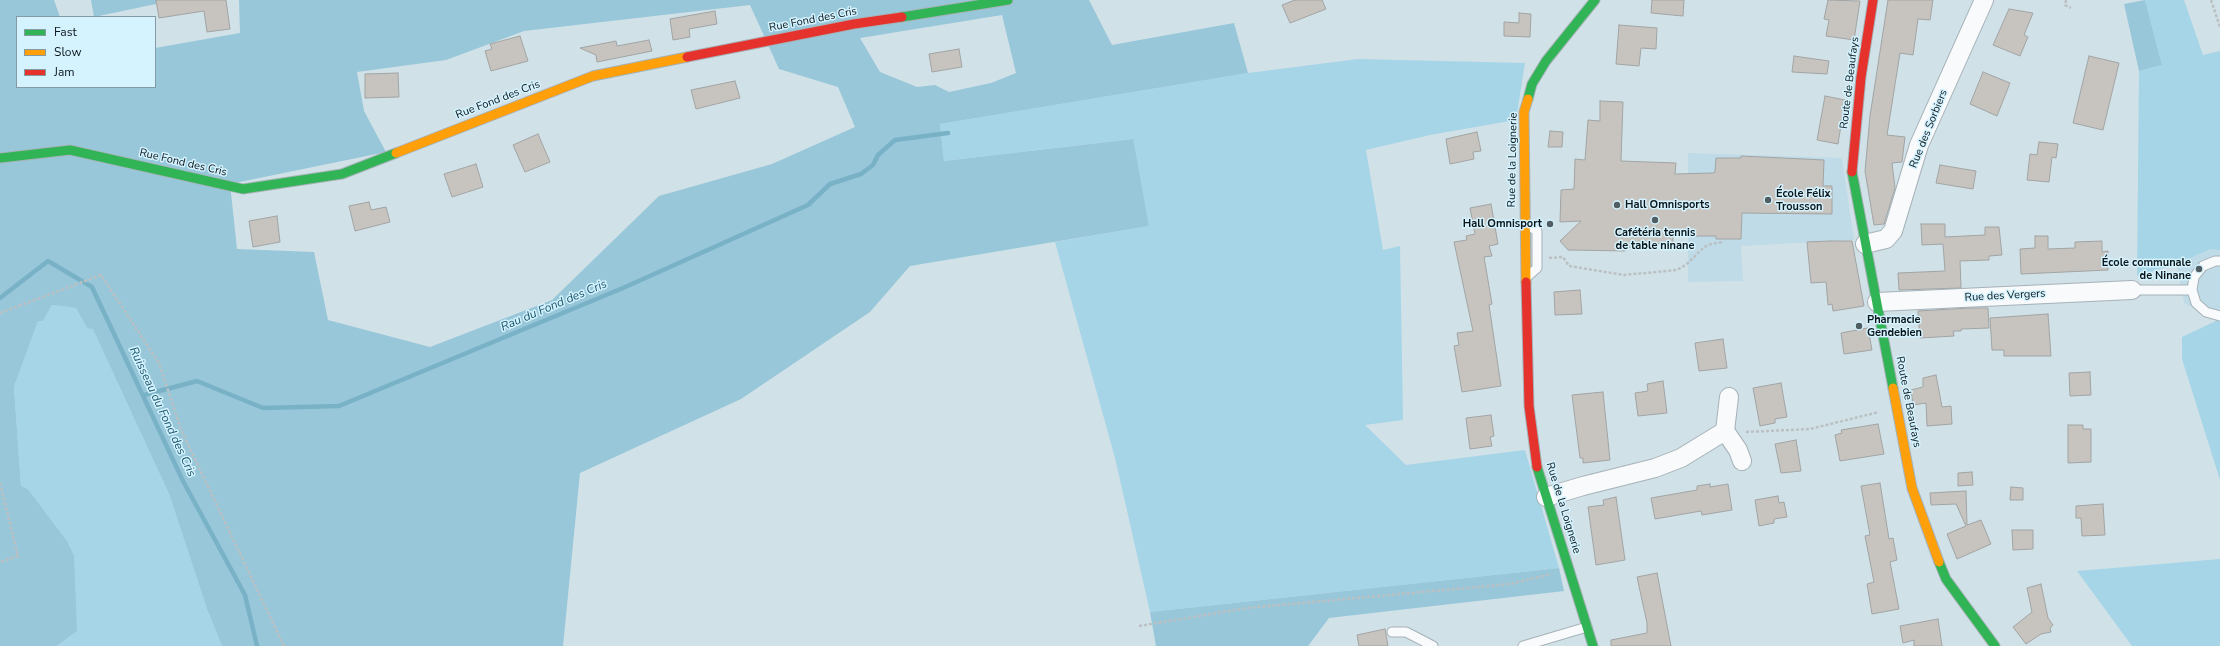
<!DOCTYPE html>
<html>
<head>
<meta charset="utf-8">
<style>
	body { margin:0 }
	#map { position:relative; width:2220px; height:646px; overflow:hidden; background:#d1e1e8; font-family:"Nunito Sans",sans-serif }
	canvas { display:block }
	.legend { position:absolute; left:16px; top:16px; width:140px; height:72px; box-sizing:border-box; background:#d4f3ff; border:1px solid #849ba3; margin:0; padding:5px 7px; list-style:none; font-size:12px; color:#0b161a }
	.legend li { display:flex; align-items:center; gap:8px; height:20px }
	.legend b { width:20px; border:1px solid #849ba3 }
</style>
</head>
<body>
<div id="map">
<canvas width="2220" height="646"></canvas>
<ul class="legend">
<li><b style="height:5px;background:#30b455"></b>Fast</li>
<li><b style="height:5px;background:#ff9f0a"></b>Slow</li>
<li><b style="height:5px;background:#e5322d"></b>Jam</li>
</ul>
</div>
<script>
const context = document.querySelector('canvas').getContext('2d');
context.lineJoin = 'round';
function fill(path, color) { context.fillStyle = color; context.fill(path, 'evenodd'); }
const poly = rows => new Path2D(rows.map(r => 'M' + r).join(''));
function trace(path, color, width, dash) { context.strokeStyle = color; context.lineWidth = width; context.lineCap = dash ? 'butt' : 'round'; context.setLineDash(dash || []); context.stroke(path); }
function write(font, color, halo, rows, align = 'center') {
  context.font = font + ' "Nunito Sans",sans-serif'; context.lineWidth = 3; context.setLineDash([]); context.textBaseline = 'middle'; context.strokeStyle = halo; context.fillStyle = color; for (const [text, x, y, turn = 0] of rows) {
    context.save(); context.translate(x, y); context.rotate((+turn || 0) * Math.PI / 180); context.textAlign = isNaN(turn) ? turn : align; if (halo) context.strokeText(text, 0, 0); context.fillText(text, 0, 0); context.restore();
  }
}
const built = poly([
	[1688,153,1842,158,1854,240,1741,246,1743,281,1688,282],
	[2220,192,2220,322,2184,303,2171,235]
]);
const green = poly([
	[2145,0,2184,0,2203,55,2220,51,2220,250,2210,249,2179,263,2137,276,2139,71,2162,65],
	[1358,59,1525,63,1516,120,1430,135,1366,150,1383,250,1400,246,1403,420,1365,425,1406,465,1525,450,1559,568,1150,612,1115,458,1055,242,1149,226,1132,139,944,161,940,124,1248,73],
	[52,305,76,308,87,328,93,328,169,494,207,609,222,646,57,646,77,631,67,541,28,489,21,486,14,387,38,321,43,321],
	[2220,319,2220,480,2182,359,2182,337],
	[2220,559,2220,646,2132,646,2077,571]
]);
const forest = poly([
	[0,0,54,0,60,17,17,17,17,87,155,87,155,48,240,33,239,0,1089,0,1112,45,1234,23,1248,73,940,124,944,161,1133,139,1149,226,910,266,870,312,741,399,580,473,563,646,222,646,207,609,169,494,93,329,87,328,76,308,52,305,43,321,38,321,14,387,21,486,28,489,67,541,74,556,77,631,57,646,0,646],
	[750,5,779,69,838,87,855,127,772,164,659,196,552,300,430,347,328,320,314,252,237,249,230,184,386,152,364,111,357,72,446,60,524,31],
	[1002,15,1016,73,991,83,949,92,935,85,917,87,880,72,860,38],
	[91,0,156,0,156,4,94,17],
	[2145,0,2162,65,2139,71,2124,4],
	[1559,568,1564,591,1329,618,1308,646,1156,646,1150,612]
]);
const stream = poly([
	[0,298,48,261,92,287,183,481,245,595,257,646],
	[144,395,197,381,263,408,339,406,623,288,808,205,830,184,861,174,873,165,878,155,895,140,948,133]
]);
const building = poly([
	[156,0,226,0,230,29,207,32,204,11,159,18,156,0],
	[1295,0,1322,0,1326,9,1290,23,1282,5,1295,0],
	[1652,0,1684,0,1683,16,1651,13,1652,0],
	[1828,0,1860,1,1854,40,1826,36,1829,20,1824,19,1828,0],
	[1888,0,1933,0,1930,20,1918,19,1913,55,1900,53,1887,135,1905,137,1902,162,1892,163,1895,188,1884,224,1874,225,1865,171,1870,116,1888,0],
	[2009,9,2033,13,2024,35,2028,37,2020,56,1993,45,2009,9],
	[715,11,717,24,689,29,690,37,673,40,670,19,715,11],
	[1519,13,1531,14,1530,37,1504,36,1504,22,1519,23,1519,13],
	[1619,25,1657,28,1656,49,1641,48,1639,66,1616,64,1619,25],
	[520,36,528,61,491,71,485,51,492,49,490,44,520,36],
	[649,40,652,51,597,62,596,55,580,48,616,41,617,46,649,40],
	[959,49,962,67,932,72,929,54,959,49],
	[1794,56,1829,61,1827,74,1792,72,1794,56],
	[2089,56,2119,63,2103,130,2073,123,2089,56],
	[1983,72,2010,83,1997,116,1970,104,1983,72],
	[398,73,399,97,365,98,365,74,398,73],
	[735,81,740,98,696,109,691,90,735,81],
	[1825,96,1845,100,1838,144,1817,140,1825,96],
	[1600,101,1623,102,1621,161,1676,163,1675,174,1713,173,1715,172,1716,158,1741,158,1741,156,1824,160,1823,186,1832,186,1832,214,1742,213,1741,239,1716,239,1716,236,1673,236,1673,244,1645,243,1646,247,1630,247,1625,251,1568,250,1560,241,1581,221,1560,222,1561,190,1574,189,1575,159,1585,160,1588,120,1600,121,1600,101],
	[1550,131,1563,132,1562,147,1548,147,1550,131],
	[1477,132,1481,151,1473,152,1474,159,1450,164,1446,139,1477,132],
	[538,134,550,162,525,172,513,145,538,134],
	[2039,142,2058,144,2056,158,2052,157,2049,182,2027,180,2030,154,2037,155,2039,142],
	[476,164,483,187,452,197,444,174,476,164],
	[1940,165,1976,171,1973,189,1936,183,1940,165],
	[369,202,371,210,386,207,390,222,355,231,349,206,369,202],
	[1491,204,1498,244,1489,246,1492,256,1484,257,1492,304,1489,305,1501,386,1462,392,1454,346,1459,345,1457,333,1473,331,1454,242,1467,240,1466,236,1475,234,1470,208,1491,204],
	[277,216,280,242,253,247,249,221,277,216],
	[1921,224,1945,224,1945,237,1985,235,1985,227,1999,227,2002,255,1989,256,1989,260,1960,261,1961,288,1899,290,1898,273,1945,271,1943,244,1922,245,1921,224],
	[2035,236,2048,236,2048,249,2075,248,2075,242,2102,241,2102,252,2108,251,2108,270,2021,274,2020,249,2035,248,2035,236],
	[1830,241,1852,241,1864,306,1833,311,1832,304,1828,305,1826,282,1811,283,1807,242,1830,241],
	[1580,290,1582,314,1555,315,1554,292,1580,290],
	[1969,308,1988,308,1989,328,1961,329,1961,331,1953,331,1954,336,1920,338,1918,311,1969,308],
	[2048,314,2051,356,2004,356,2004,350,1992,350,1990,318,2048,314],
	[1868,328,1872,350,1844,354,1841,333,1868,328],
	[1723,339,1727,368,1699,371,1695,343,1723,339],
	[2090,372,2091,395,2070,396,2069,373,2090,372],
	[1936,375,1942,407,1951,406,1952,424,1927,426,1926,403,1913,405,1911,390,1923,387,1923,378,1936,375],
	[1663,381,1667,413,1638,416,1635,393,1648,391,1647,384,1663,381],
	[1781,383,1787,417,1775,419,1775,423,1760,426,1753,388,1781,383],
	[1603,392,1610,460,1583,463,1583,458,1580,458,1572,395,1603,392],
	[1491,415,1494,436,1490,437,1492,446,1470,449,1466,418,1491,415],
	[1878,424,1884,454,1840,461,1835,435,1842,433,1841,430,1878,424],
	[2068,425,2083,425,2083,429,2091,429,2091,462,2068,463,2068,425],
	[1796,440,1801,471,1781,473,1775,444,1796,440],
	[1972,472,1973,485,1958,486,1958,473,1972,472],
	[1880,483,1889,539,1893,538,1897,560,1890,562,1899,609,1872,614,1867,584,1874,582,1865,536,1870,535,1861,486,1880,483],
	[1710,484,1710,487,1728,484,1732,510,1702,515,1701,511,1655,519,1651,498,1697,490,1697,486,1710,484],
	[2011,487,2023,488,2023,500,2010,500,2011,487],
	[1966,491,1967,525,1981,520,1991,544,1957,559,1947,534,1966,526,1956,504,1931,505,1930,493,1966,491],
	[1778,496,1779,503,1784,502,1787,517,1774,519,1774,523,1759,526,1755,500,1778,496],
	[1616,497,1625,560,1596,565,1588,507,1604,505,1603,500,1616,497],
	[2103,504,2105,535,2082,536,2081,518,2076,518,2076,506,2103,504],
	[2012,530,2033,530,2033,549,2013,550,2012,530],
	[1657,573,1671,646,1611,646,1611,640,1647,633,1647,623,1637,577,1657,573],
	[2041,584,2048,618,2053,625,2050,628,2051,632,2041,634,2026,644,2013,627,2032,612,2027,588,2041,584],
	[1938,619,1942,646,1914,646,1914,640,1903,643,1900,626,1938,619],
	[1385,629,1388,646,1359,646,1357,635,1385,629]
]);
const path = poly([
	[2066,0,2065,5,2071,8],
	[2211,0,2220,27],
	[1549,258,1563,257,1569,266,1624,275,1677,270,1687,264,1704,247,1711,244,1723,242],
	[0,313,101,275,159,363,182,432,284,646],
	[1746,432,1810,429,1879,412],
	[0,483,18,556,0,562],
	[1139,626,1247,608,1510,584,1551,574]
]);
const lane = poly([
	[1525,223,1537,231,1537,268,1528,276],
	[2220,261,2215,261,2203,266,2194,277,2192,290,2196,303,2206,312,2220,316],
	[2132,290,2192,290],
	[1392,632,1406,632,1433,646],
	[1523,646,1587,627]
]);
const street = poly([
	[1865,244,1886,239,1893,231,1919,145,1984,0],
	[1877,302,2132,290],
	[1729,397,1725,431,1738,450,1742,461],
	[1546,497,1583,486,1655,468,1681,458,1725,431]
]);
const fast = poly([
	[902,17,1008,0],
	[1528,99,1532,84,1546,61,1595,0],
	[0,158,70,150,243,189,342,174,396,153],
	[1852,172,1893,388],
	[1537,467,1593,646],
	[1939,562,1946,579,1995,646]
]);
const slow = poly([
	[396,153,593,76,687,57],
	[1526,282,1524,112,1528,99],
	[1893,388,1912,488,1939,562]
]);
const jam = poly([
	[687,57,854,24,902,17],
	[1852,172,1861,77,1873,0],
	[1526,282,1529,406,1537,467]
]);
const markers = [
	[1768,200,4,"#505d62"],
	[1617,205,4,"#505d62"],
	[1655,220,4,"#505d62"],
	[1550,224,4,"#505d62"],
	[2199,269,4,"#505d62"],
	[1859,326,4,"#505d62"]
];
const streetNames = [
	["Rue Fond des Cris",813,20,-11],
	["Route de Beaufays",1850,83,-83],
	["Rue Fond des Cris",498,100,-21],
	["Rue des Sorbiers",1929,129,-68],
	["Rue de la Loignerie",1513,160,-89],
	["Rue Fond des Cris",183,163,13],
	["Rue des Vergers",2005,296,-3],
	["Route de Beaufays",1908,402,79],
	["Rue de la Loignerie",1563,508,73]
];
const poiNames = [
	["École Félix",1776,194],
	["Trousson",1776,207],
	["Hall Omnisports",1625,205],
	["Hall Omnisport",1542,224,"right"],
	["Cafétéria tennis",1655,233,"center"],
	["de table ninane",1655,246,"center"],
	["École communale",2191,263,"right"],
	["de Ninane",2191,276,"right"],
	["Pharmacie",1867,320],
	["Gendebien",1867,333]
];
const waterNames = [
	["Rau du Fond des Cris",554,306,-23],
	["Ruisseau du Fond des Cris",162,412,65]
];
fill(built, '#bfdbe7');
fill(green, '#a6d5e7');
fill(forest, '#97c7d9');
trace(stream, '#79b2c7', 4.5);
fill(building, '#c7c4bf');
trace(building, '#a1a4a4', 1);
trace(lane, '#a6b2b8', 11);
trace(street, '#a6b2b8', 20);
trace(fast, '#a6b2b8', 11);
trace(slow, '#a6b2b8', 11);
trace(jam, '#a6b2b8', 11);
trace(path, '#bbc0c3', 2.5, [3, 2]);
trace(lane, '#f8fafc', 9);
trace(street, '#f8fafc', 18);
trace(fast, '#30b455', 9);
trace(slow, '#ff9f0a', 9);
trace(jam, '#e5322d', 9);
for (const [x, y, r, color] of markers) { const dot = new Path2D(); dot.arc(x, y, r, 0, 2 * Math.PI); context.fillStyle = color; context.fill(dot); trace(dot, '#d4f3ff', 1.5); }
write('11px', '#0b161a', '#d4f3ff', streetNames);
write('bold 11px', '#0b161a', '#d4f3ff', poiNames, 'left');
write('italic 12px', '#195569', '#d4f3ff', waterNames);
</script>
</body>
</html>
